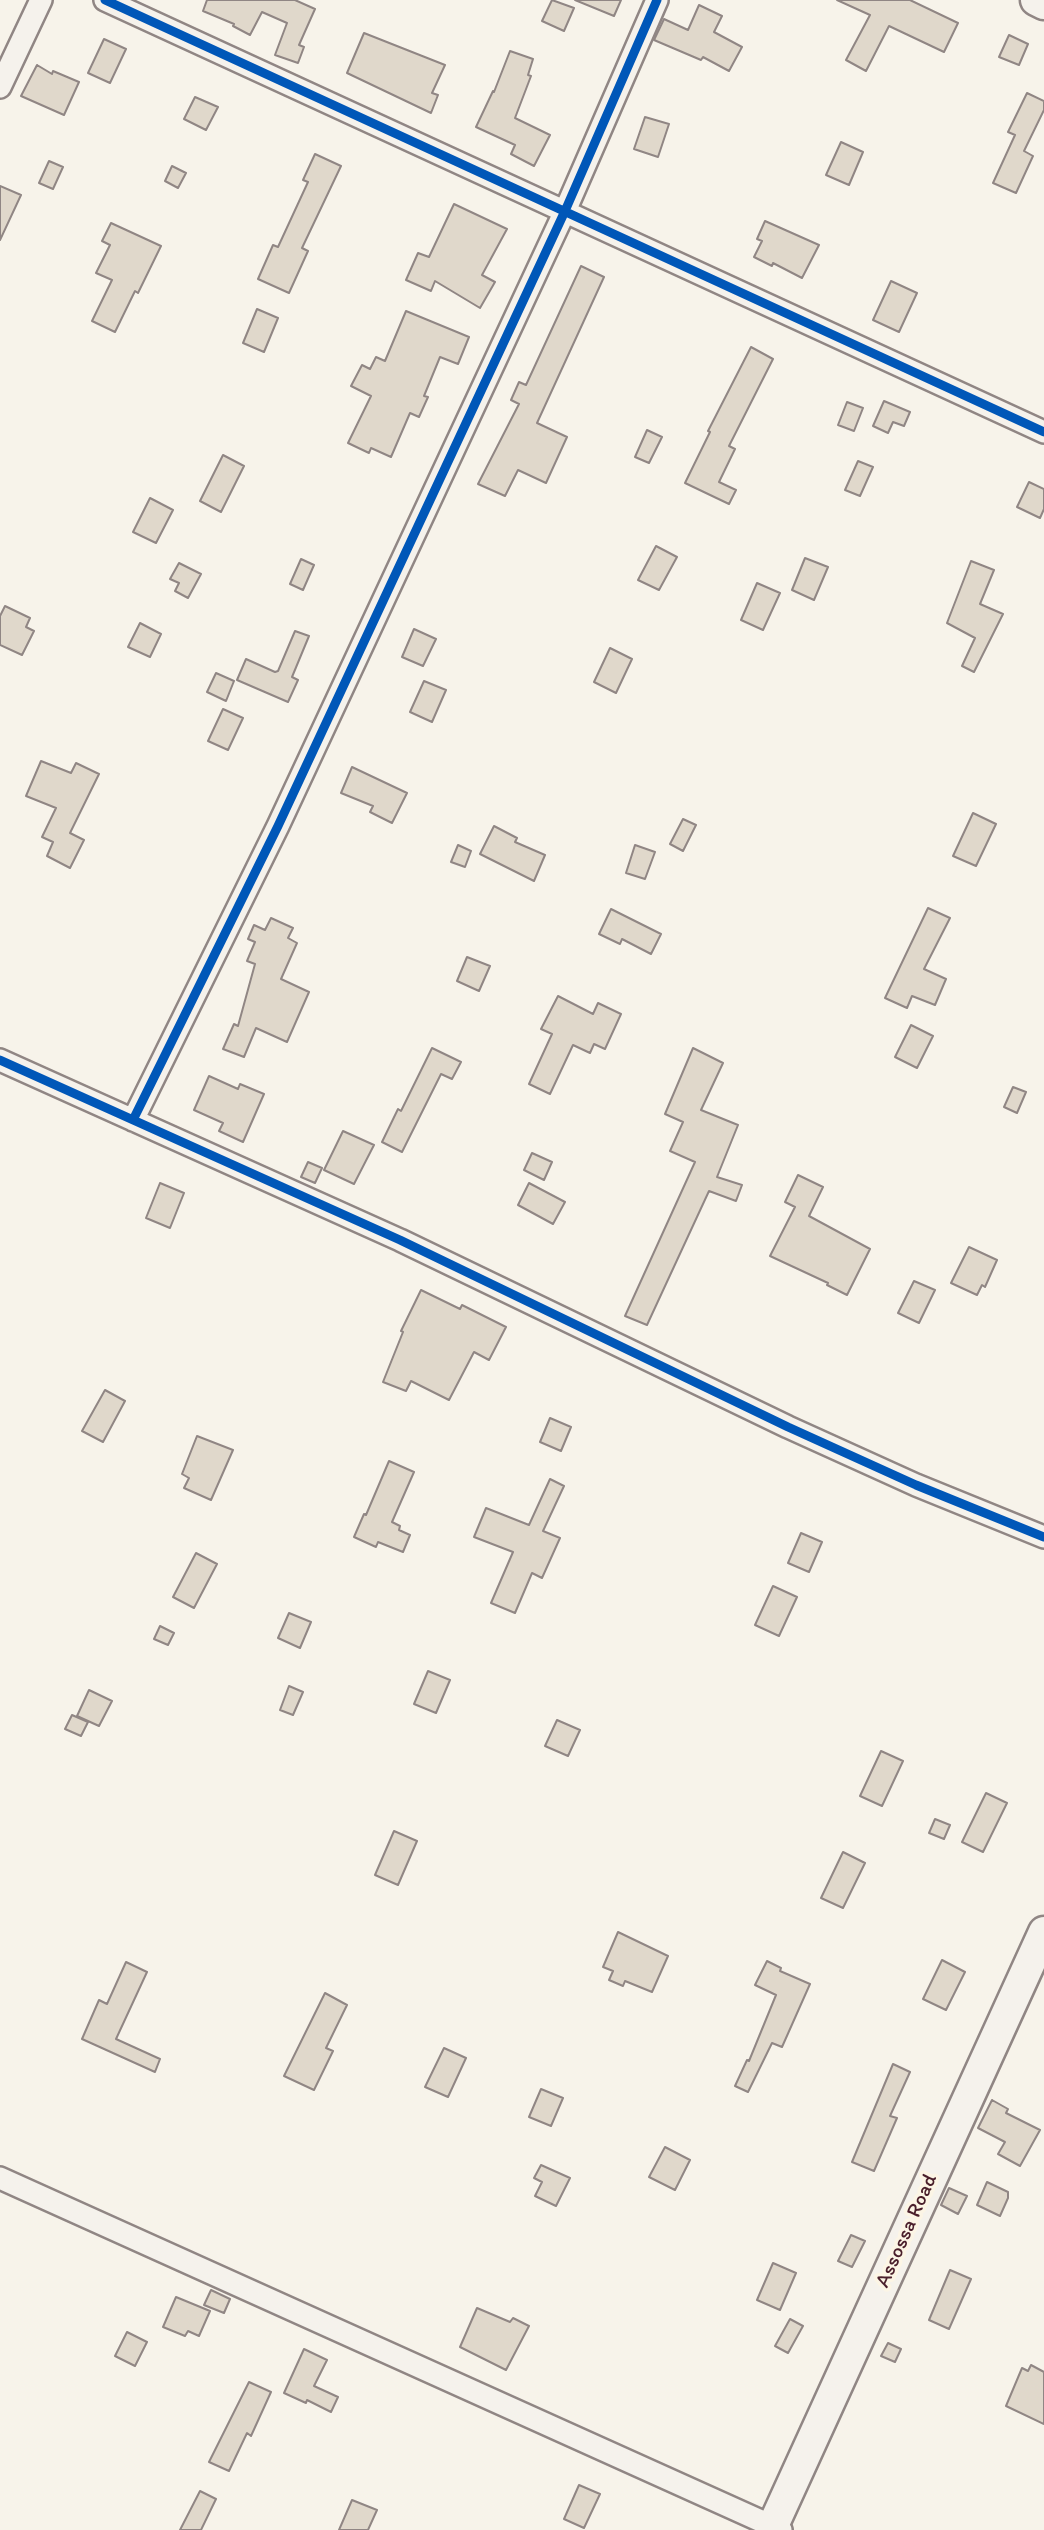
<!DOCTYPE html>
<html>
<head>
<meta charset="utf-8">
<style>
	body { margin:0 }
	canvas { display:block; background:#f7f3ea }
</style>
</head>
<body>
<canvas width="1044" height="2530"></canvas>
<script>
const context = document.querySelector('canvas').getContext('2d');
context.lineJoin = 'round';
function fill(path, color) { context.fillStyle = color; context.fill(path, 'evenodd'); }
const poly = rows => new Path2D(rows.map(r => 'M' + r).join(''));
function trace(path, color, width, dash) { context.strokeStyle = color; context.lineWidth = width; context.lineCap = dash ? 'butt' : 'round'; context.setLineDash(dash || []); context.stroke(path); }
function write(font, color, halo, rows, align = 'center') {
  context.font = font + ' Itim,sans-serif'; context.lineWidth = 7; context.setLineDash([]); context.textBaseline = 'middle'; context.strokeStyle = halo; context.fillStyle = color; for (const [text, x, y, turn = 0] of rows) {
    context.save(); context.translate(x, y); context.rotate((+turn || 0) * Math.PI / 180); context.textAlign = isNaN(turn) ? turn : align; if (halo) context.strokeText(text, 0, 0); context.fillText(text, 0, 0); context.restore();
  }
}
const building = poly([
	[207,0,295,0,315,9,299,45,304,47,298,63,275,55,287,23,262,12,250,35,233,26,234,24,203,11,207,0],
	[552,0,574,8,564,31,542,21,552,0],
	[575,0,621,0,614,16,575,0],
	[837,0,910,0,958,23,944,52,889,26,866,71,846,60,870,15,837,0],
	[699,5,722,16,714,32,742,47,729,71,703,57,701,60,654,40,664,19,688,30,699,5],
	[364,33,445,65,432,93,438,95,431,113,347,73,364,33],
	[1009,35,1028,44,1019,65,999,57,1009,35],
	[104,39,126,49,110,83,88,73,104,39],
	[510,51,533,59,528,75,531,76,515,118,550,135,534,166,511,154,515,145,476,127,493,91,494,92,510,51],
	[37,65,52,74,53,71,79,82,64,115,21,96,37,65],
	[1027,93,1044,101,1044,110,1024,151,1033,156,1016,193,993,183,1015,135,1008,132,1027,93],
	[195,97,218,107,206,130,184,119,195,97],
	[645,117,669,124,658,157,634,149,645,117],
	[841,142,863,152,849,185,826,175,841,142],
	[315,154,341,166,302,248,308,251,289,293,258,279,273,245,278,247,308,182,303,180,315,154],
	[49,161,63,167,53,189,39,183,49,161],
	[172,166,186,173,178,188,165,181,172,166],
	[0,186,21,195,0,240,0,186],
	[454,204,507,229,482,275,495,282,480,308,435,281,431,291,406,280,418,253,429,257,454,204],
	[765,221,819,245,802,278,773,263,772,266,754,257,762,241,757,239,765,221],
	[111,223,161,246,138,293,135,291,115,332,92,321,112,280,96,273,110,245,102,241,111,223],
	[581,266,604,277,537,423,567,437,546,483,518,470,505,496,478,484,519,404,511,400,519,382,526,385,581,266],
	[891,281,917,293,899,332,873,320,891,281],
	[257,309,278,318,264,352,243,343,257,309],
	[406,311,469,337,458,364,440,357,424,396,428,397,419,417,410,413,391,457,371,448,369,453,348,443,371,396,351,386,362,365,370,369,376,357,385,361,406,311],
	[751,347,773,359,729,446,735,449,719,482,736,490,729,504,685,483,710,432,708,431,751,347],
	[884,401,910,412,904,426,893,422,888,433,873,426,884,401],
	[847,402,863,408,854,431,838,425,847,402],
	[647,430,662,437,649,463,635,457,647,430],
	[223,455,244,466,221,512,200,501,223,455],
	[858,461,873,467,860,496,845,490,858,461],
	[1029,482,1044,489,1044,509,1040,518,1017,507,1029,482],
	[150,498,173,510,156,543,133,532,150,498],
	[656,546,677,557,659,590,638,580,656,546],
	[805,558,828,567,814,600,792,590,805,558],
	[301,559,314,565,303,590,290,584,301,559],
	[971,561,994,570,980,604,1003,614,974,672,962,666,975,638,947,623,971,561],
	[179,563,201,574,188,598,175,591,179,583,170,579,179,563],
	[757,583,780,593,763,630,741,620,757,583],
	[5,606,30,618,26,627,34,631,22,655,0,645,0,616,5,606],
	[140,623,161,634,150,657,128,647,140,623],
	[414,629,436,639,423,666,402,657,414,629],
	[295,631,309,636,292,677,298,680,288,702,237,680,246,659,275,672,278,671,295,631],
	[610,648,632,659,616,693,594,682,610,648],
	[216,673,234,681,226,701,207,692,216,673],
	[424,681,446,690,432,722,410,712,424,681],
	[223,709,243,718,228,750,208,741,223,709],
	[41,761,71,773,76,763,99,774,70,833,84,840,70,868,47,856,53,842,42,837,56,808,26,796,41,761],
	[352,767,407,793,392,823,370,812,373,806,341,793,352,767],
	[973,813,996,824,976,866,953,856,973,813],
	[683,819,696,825,683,851,670,844,683,819],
	[494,826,517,838,515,842,545,855,534,881,480,854,494,826],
	[458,845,471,851,465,867,451,862,458,845],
	[635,845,655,852,645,879,626,873,635,845],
	[928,908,950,918,924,969,946,979,935,1005,912,996,907,1008,885,998,928,908],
	[611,909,661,934,651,954,622,939,620,944,599,934,611,909],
	[271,918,293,928,288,938,297,943,281,979,309,992,287,1042,256,1028,244,1057,223,1049,234,1024,238,1026,255,964,247,961,255,942,248,939,254,925,265,930,271,918],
	[467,957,490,966,479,991,457,981,467,957],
	[558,996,593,1014,598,1003,621,1014,605,1049,594,1044,590,1053,573,1045,550,1094,529,1084,552,1034,541,1029,558,996],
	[911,1025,933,1036,917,1068,895,1057,911,1025],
	[432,1048,461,1062,452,1079,441,1074,402,1152,382,1142,398,1109,401,1111,432,1048],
	[693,1048,723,1063,701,1110,738,1125,717,1177,742,1185,736,1201,709,1191,647,1325,625,1316,695,1162,670,1151,683,1122,665,1114,693,1048],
	[209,1076,238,1089,240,1084,264,1094,243,1142,219,1131,223,1123,194,1110,209,1076],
	[1013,1087,1026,1092,1017,1113,1004,1107,1013,1087],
	[343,1131,374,1145,354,1184,324,1170,343,1131],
	[532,1153,552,1162,544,1180,524,1170,532,1153],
	[308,1162,322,1168,315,1183,301,1177,308,1162],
	[798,1175,823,1187,809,1216,870,1249,847,1295,827,1285,828,1283,770,1256,795,1207,785,1202,798,1175],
	[160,1183,184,1193,170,1228,146,1218,160,1183],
	[529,1183,565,1202,553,1224,518,1205,529,1183],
	[969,1247,997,1260,985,1287,982,1285,977,1295,951,1283,969,1247],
	[914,1281,935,1290,919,1323,898,1313,914,1281],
	[421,1290,460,1309,462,1305,506,1327,489,1360,474,1352,449,1400,411,1381,406,1391,383,1382,403,1332,401,1331,421,1290],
	[105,1390,125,1401,103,1442,82,1431,105,1390],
	[550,1418,571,1427,561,1451,540,1442,550,1418],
	[197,1436,233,1450,211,1500,184,1488,189,1478,182,1474,197,1436],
	[389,1461,414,1472,392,1522,400,1526,399,1530,410,1535,403,1552,378,1542,376,1547,354,1537,364,1514,366,1515,389,1461],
	[550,1479,564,1486,543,1531,560,1538,542,1578,532,1573,515,1613,491,1603,513,1552,474,1537,486,1508,529,1525,550,1479],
	[801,1533,822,1542,809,1572,788,1563,801,1533],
	[196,1553,217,1564,194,1608,173,1597,196,1553],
	[773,1586,797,1597,779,1636,755,1625,773,1586],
	[289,1613,311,1622,300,1648,278,1638,289,1613],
	[160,1626,174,1633,168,1645,154,1639,160,1626],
	[428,1671,450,1680,436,1713,414,1704,428,1671],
	[289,1686,303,1692,293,1715,280,1710,289,1686],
	[89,1690,112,1701,99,1726,77,1716,89,1690],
	[72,1715,88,1722,81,1736,65,1729,72,1715],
	[557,1720,580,1730,568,1756,545,1746,557,1720],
	[881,1751,903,1761,882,1806,860,1796,881,1751],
	[986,1793,1007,1803,983,1852,962,1842,986,1793],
	[935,1819,950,1825,944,1839,929,1833,935,1819],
	[394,1831,417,1841,398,1885,375,1875,394,1831],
	[843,1852,865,1863,843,1908,821,1898,843,1852],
	[618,1932,668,1956,652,1992,625,1981,623,1986,609,1980,613,1971,603,1967,618,1932],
	[942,1960,965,1972,946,2010,923,1999,942,1960],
	[767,1961,781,1968,780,1971,810,1984,782,2047,772,2043,748,2092,735,2086,747,2060,749,2061,776,1995,755,1985,767,1961],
	[126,1962,147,1972,116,2039,160,2059,155,2072,82,2039,99,2000,107,2004,126,1962],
	[325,1993,347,2005,326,2048,333,2051,314,2090,284,2076,325,1993],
	[444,2048,466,2058,448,2097,425,2087,444,2048],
	[893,2064,910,2072,890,2116,897,2118,874,2171,852,2162,893,2064],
	[541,2089,563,2098,551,2126,529,2117,541,2089],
	[992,2100,1008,2109,1006,2113,1040,2130,1020,2166,998,2154,1005,2142,978,2128,992,2100],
	[665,2147,690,2160,675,2190,649,2177,665,2147],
	[541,2165,570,2178,556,2206,535,2196,542,2182,534,2178,541,2165],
	[987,2182,1008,2192,1008,2198,1000,2216,977,2205,987,2182],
	[949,2188,967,2196,958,2214,941,2205,949,2188],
	[851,2235,865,2241,852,2267,838,2261,851,2235],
	[773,2263,796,2273,780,2310,757,2300,773,2263],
	[950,2270,971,2279,949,2329,929,2320,950,2270],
	[211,2290,230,2299,224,2313,204,2305,211,2290],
	[176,2297,210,2311,199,2336,188,2331,185,2336,163,2327,176,2297],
	[477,2308,510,2322,513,2318,529,2326,506,2370,460,2347,477,2308],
	[790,2319,803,2326,788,2353,775,2346,790,2319],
	[127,2332,147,2342,135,2366,115,2356,127,2332],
	[888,2343,901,2349,895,2362,881,2356,888,2343],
	[304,2349,327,2360,314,2386,338,2397,331,2412,307,2400,306,2403,284,2393,304,2349],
	[1031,2365,1044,2372,1044,2424,1006,2406,1022,2368,1028,2371,1031,2365],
	[249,2382,271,2392,251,2436,247,2433,229,2471,209,2462,249,2382],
	[579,2485,600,2494,584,2528,564,2519,579,2485],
	[200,2491,216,2499,201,2530,180,2530,200,2491],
	[352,2500,377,2510,368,2530,339,2530,352,2500]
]);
const street = poly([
	[105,0,1044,432],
	[0,87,41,0],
	[0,1060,400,1240,788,1427,916,1485,1044,1537],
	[133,1120,278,826,565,211,657,0],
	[0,2178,781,2530]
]);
const secondary = poly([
	[1036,0,1044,4],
	[771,2530,1044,1932]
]);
const cycleway = poly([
	[105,0,1044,432],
	[0,1060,400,1240,788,1427,916,1485,1044,1537],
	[133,1120,278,826,565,211,657,0]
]);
const streetNames = [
	["Assossa Road",907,2231,-66]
];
fill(building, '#e0d8cb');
trace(building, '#908684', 2);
trace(street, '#908684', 26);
trace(secondary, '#908684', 35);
trace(street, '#f5f2ec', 21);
trace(secondary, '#f5f2ec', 30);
trace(cycleway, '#0057b8', 9);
write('21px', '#4a1f2b', '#fcf5e5', streetNames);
</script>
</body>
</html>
